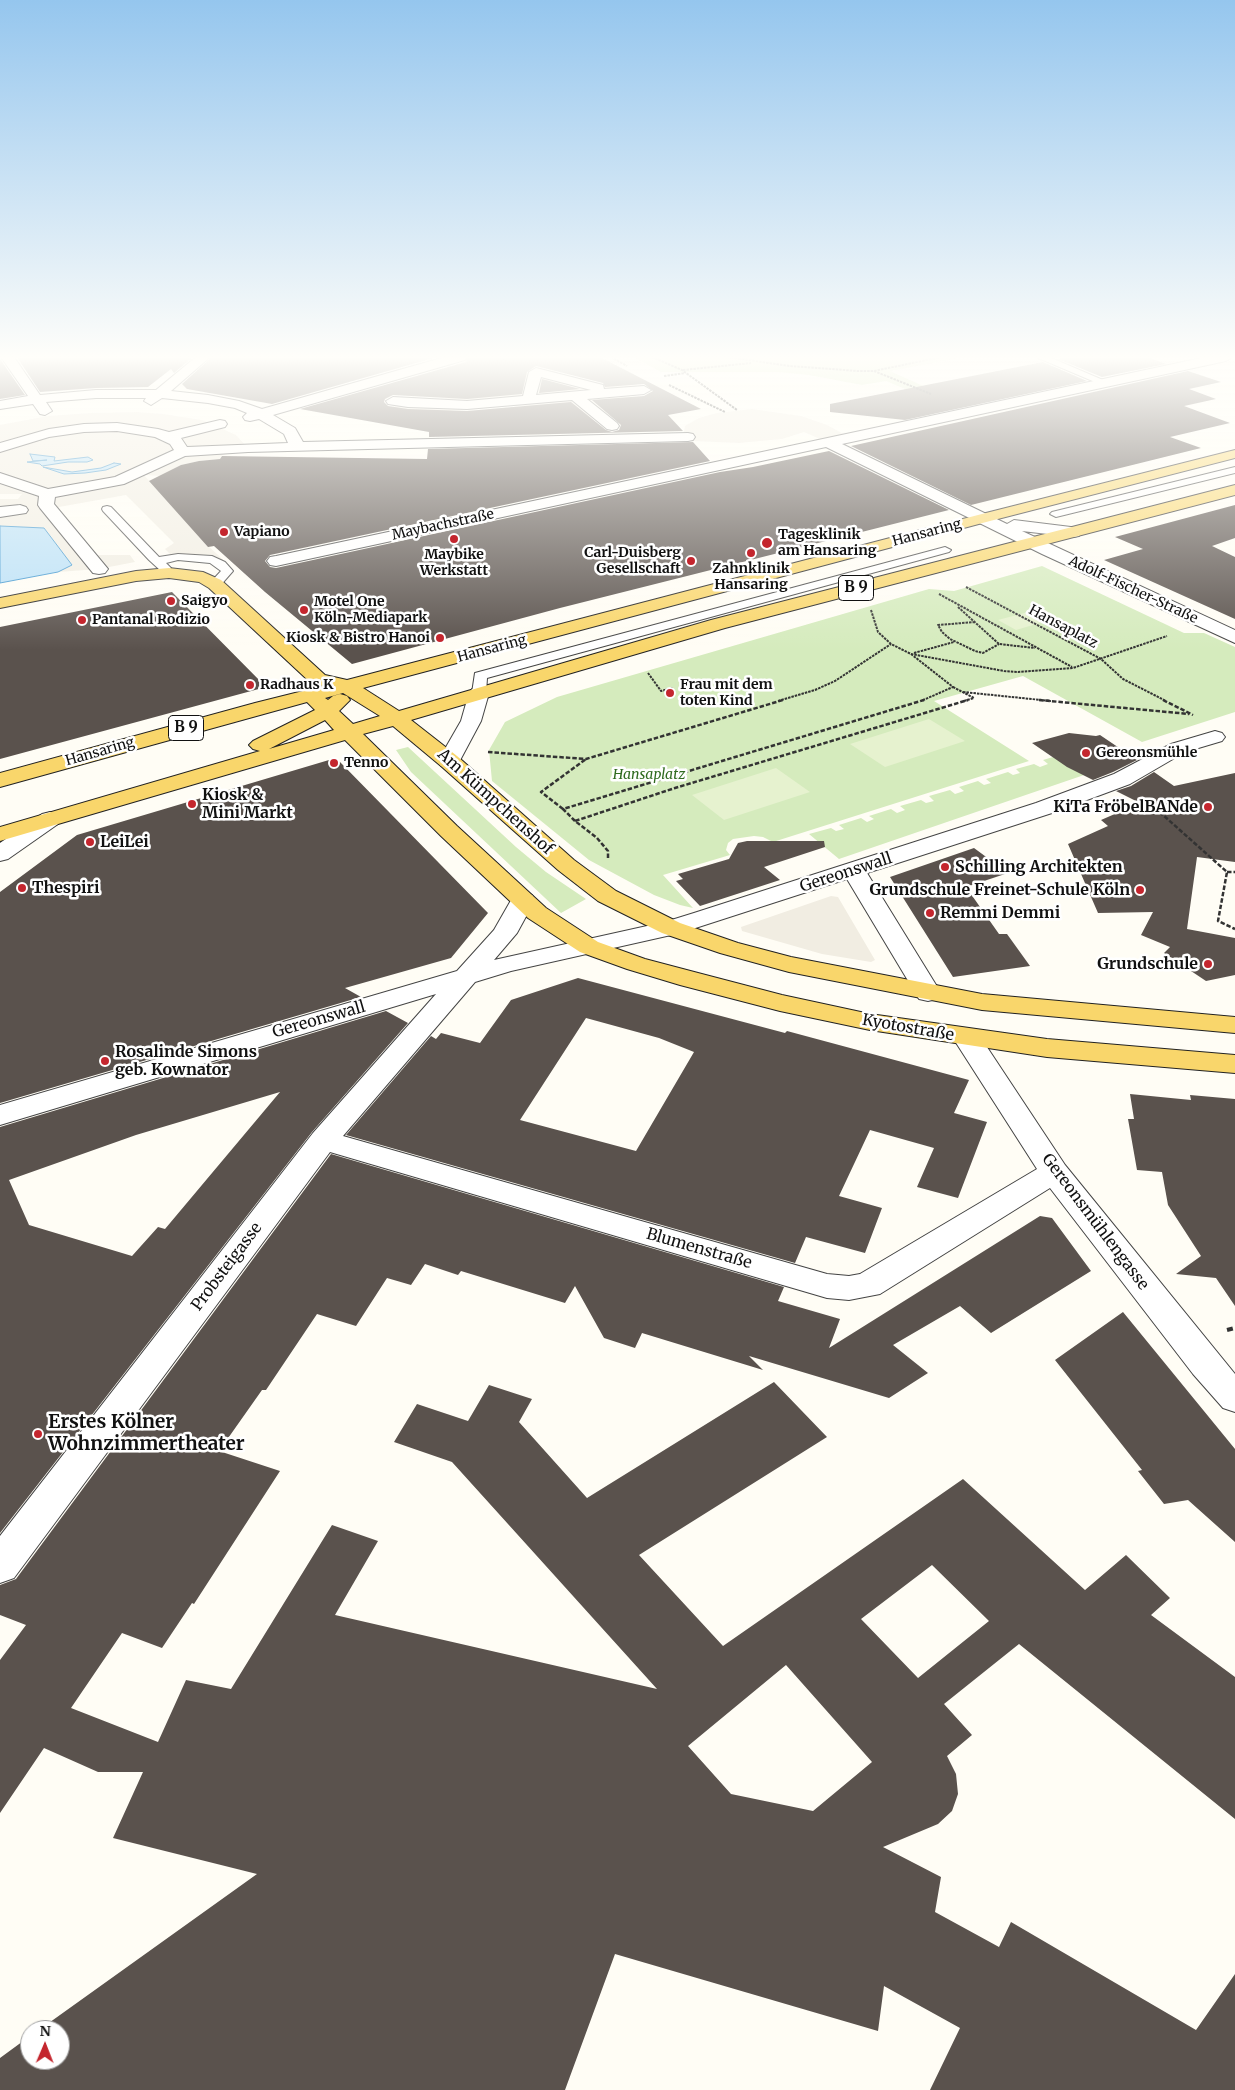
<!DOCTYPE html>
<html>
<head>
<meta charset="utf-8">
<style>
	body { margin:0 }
	#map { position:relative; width:1235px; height:2090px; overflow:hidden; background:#fffdf5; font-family:Merriweather,serif }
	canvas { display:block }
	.north { position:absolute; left:20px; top:2020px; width:50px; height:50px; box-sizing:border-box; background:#fff; border:1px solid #a0a0a0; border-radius:50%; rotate:1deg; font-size:14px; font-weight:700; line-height:20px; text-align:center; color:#111 }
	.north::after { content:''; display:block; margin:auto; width:18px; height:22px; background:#c4262e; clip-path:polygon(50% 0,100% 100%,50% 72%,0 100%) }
</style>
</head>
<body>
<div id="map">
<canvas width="1235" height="2090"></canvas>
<div class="north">N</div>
</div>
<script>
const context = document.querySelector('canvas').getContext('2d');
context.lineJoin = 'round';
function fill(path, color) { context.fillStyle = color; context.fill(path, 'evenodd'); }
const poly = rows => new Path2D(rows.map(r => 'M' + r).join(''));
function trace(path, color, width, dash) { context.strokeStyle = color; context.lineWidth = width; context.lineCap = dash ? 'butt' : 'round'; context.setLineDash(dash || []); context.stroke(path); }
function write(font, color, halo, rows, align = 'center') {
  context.font = font + ' Merriweather,serif'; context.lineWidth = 5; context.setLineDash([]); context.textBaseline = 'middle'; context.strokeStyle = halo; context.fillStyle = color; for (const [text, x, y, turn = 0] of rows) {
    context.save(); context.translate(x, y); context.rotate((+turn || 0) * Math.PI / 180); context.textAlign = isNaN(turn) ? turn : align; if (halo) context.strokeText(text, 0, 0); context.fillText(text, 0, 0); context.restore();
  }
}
const green = poly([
	[633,357,964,357,890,371,952,399,936,402,886,381,862,385,809,375,779,372,661,372],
	[1042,566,1184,633,1204,633,1235,647,1235,712,1142,742,1023,676,934,701,1029,761,773,842,763,837,754,836,733,839,728,843,726,850,730,855,663,875,693,908,680,905,654,895,589,860,492,781,489,750,505,722,557,697,929,589,954,591],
	[408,747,516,847,546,872,586,899,561,913,411,772,396,750],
	[1053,757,1068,767,1087,774,839,859,809,834,831,828,836,831,844,829,839,825,861,818,867,822,874,819,869,816,891,809,897,813,905,810,900,806,921,800,926,803,934,801,929,796,950,790,955,794,964,791,959,787,978,781,984,785,991,783,986,779,1008,772,1013,775,1020,773,1016,769,1034,764,1040,767,1048,764,1043,760]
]);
const pitch = poly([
	[1032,611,1050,620,1016,630,998,620],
	[929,719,965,741,885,767,850,744],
	[776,768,810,792,724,820,692,795]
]);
const plaza = poly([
	[552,370,564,376,579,381,603,384,635,385,644,390,634,394,613,407,610,418,594,419,546,406,482,406,454,410,436,416,397,408,387,403,400,398,426,400,480,395,525,373],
	[752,409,801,416,827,425,851,438,829,443,804,432,782,439,739,443,693,441,684,432,685,426,699,418,717,413],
	[137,412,163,414,202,420,236,435,248,448,222,455,220,459,199,461,181,465,161,476,144,475,205,543,230,566,197,555,171,555,165,549,174,543,126,495,59,507,57,513,93,555,130,555,135,562,99,569,58,572,72,565,24,527,0,526,0,499,18,499,22,494,0,494,0,425,48,416,91,413],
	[831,896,838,897,875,960,871,962,822,954,742,931,741,927]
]);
const water = poly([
	[30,454,55,457,54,461,88,457,93,460,87,462,68,462,42,466,40,464,27,462,47,460,33,461,30,454],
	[114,463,121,464,106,470,85,473,64,474,43,467,72,472,101,468,114,463],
	[0,526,44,528,72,565,58,572,0,583,0,526]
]);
const building = poly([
	[17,357,193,357,174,373,171,369,148,387,96,388,40,392],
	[212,357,437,357,272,404,187,389,182,384],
	[468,357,600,357,701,409,668,415,683,431,429,437,429,432,300,409,466,362],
	[536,366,603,383,605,387,644,384,653,391,644,396,592,400,621,425,619,430,612,432,606,430,571,402,467,411,408,409,388,406,384,402,385,399,393,395,467,399,522,394,527,372],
	[1066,357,1148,357,1166,364,1102,377,1058,359],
	[0,359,25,395,0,399],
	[1043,362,1087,381,905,420,830,412,830,404],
	[1188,371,1221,382,1189,389,1216,399,1184,406,1230,423,1170,437,1201,448,971,505,851,446],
	[542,379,580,389,539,393],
	[693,442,710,461,270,555,265,561,270,567,276,568,720,472,753,467,829,451,949,510,560,608,352,664,265,592,214,546,208,547,149,481,181,465,199,461,220,459,222,456,427,459,428,449],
	[1235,505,1235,538,1212,546,1235,557,1235,619,1104,560,1143,549,1115,537],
	[172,592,266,687,0,759,0,627],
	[1069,733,1096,736,1100,735,1137,760,1113,772,1093,780,1067,767,1032,743],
	[329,760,340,762,488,913,451,958,345,988,361,997,0,1103,0,892,77,835],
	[1154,772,1174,786,1235,773,1235,862,1197,857,1187,929,1235,938,1235,975,1206,981,1164,953,1170,947,1141,935,1153,912,1098,913,1068,844,1108,826,1101,820,1140,803,1116,791,1131,786],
	[747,841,824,841,825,847,764,867,780,880,700,906,676,881,683,879,678,874,729,859,738,843],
	[974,848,1008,873,966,887,999,934,1007,934,1030,966,953,977,890,877],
	[578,978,785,1033,787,1031,969,1080,954,1113,987,1122,958,1198,917,1187,934,1148,870,1130,839,1196,882,1208,865,1253,806,1237,795,1263,346,1135,431,1036,436,1039,441,1033,480,1043,511,1000],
	[586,1018,659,1038,694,1052,636,1151,520,1120],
	[386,1011,408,1023,312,1132,0,1533,0,1127],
	[280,1092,165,1229,158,1227,132,1256,29,1225,9,1180,136,1135],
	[1130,1094,1191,1100,1190,1095,1235,1099,1235,1306,1216,1278,1176,1274,1201,1256,1168,1205,1162,1172,1137,1170,1128,1119,1134,1119],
	[331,1154,784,1287,778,1301,840,1319,829,1348,1040,1216,1052,1218,1091,1271,991,1333,960,1306,893,1345,928,1373,889,1398,749,1356,763,1370,642,1333,635,1348,604,1338,575,1286,565,1303,461,1271,458,1275,425,1264,411,1285,387,1278,356,1326,317,1314,266,1390,262,1390,219,1451,280,1471,194,1604,192,1603,162,1648,122,1633,71,1708,158,1742,186,1680,231,1689,332,1525,378,1541,335,1615,657,1689,452,1462,394,1442,417,1404,468,1421,489,1385,532,1399,519,1422,587,1498,774,1382,827,1437,639,1555,723,1646,963,1479,1085,1590,1126,1555,1170,1598,1151,1615,1235,1677,1235,1819,1019,1644,944,1704,972,1735,947,1756,956,1774,958,1794,952,1811,938,1824,883,1847,941,1877,935,1912,999,1947,1011,1922,1196,2030,1235,1974,1235,2090,930,2090,960,2028,884,1986,878,2031,615,1954,565,2090,0,2090,0,2058,30,2036,30,2060,60,2060,60,2030,39,2030,257,1874,113,1838,143,1772,98,1772,44,1748,0,1813,0,1660,26,1625,0,1615,0,1585,16,1579],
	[932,1565,989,1621,918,1678,861,1619],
	[786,1665,872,1762,813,1811,731,1794,688,1746],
	[1123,1312,1235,1449,1235,1542,1188,1500,1164,1504,1138,1471,1142,1470,1055,1360]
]);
const pathFar2 = poly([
	[493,357,502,360,513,357],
	[611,357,627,366],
	[652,357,682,370,737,410],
	[728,357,790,366,858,371,874,371,941,357],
	[683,370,751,363],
	[874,371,931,394],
	[664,376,685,373],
	[669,385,725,412],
	[966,587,1101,659,1123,679,1166,701],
	[939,594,1072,667],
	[958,607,999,644,1035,648],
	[871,610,878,632,891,644,911,654,1004,671,1018,672,1073,668,1167,636],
	[975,622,938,625,942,632,950,639,975,651,983,653,999,644],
	[914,653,954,642],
	[911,654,953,687,921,701],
	[648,673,661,691,673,688],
	[953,687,974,698],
	[963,692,1051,701],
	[778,701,815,690,835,681,891,644],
	[964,701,974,698]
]);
const pathFar1 = poly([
	[1039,700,1189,714],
	[1163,700,1193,715],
	[488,752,586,759,783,700],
	[1145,799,1227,872,1218,921,1235,929],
	[563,809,541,792,586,759],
	[575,821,563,809,924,700],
	[608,858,608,851,597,838,575,821,675,788,968,700],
	[1227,872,1235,872]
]);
const path = poly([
	[1227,1330,1235,1328]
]);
const service = poly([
	[1036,357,1049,357,1110,383,1108,385,1102,385,1036,357],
	[1235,467,1235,473,1056,517,1050,514,1052,512,1235,467],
	[107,506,111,507,159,557,178,554,212,556,225,562,233,571,219,587,215,588,209,584,221,571,210,563,178,560,166,563,171,568,169,571,161,571,149,560,103,511,102,509,103,507,107,506],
	[945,547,951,550,949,552,487,678,486,693,484,696,479,697,472,693,475,673,945,547]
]);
const pedestrian = poly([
	[1,357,14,357,40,395,96,390,156,390,196,357,210,357,171,391,208,395,239,401,262,409,445,357,466,357,465,360,273,415,295,428,303,442,688,433,693,434,695,437,693,440,688,441,248,452,185,456,124,484,55,497,54,504,108,569,105,573,99,574,93,573,40,508,38,505,39,496,0,483,0,473,48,489,115,477,174,450,170,444,155,437,117,431,84,432,49,437,0,452,0,443,49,429,84,424,117,423,158,429,169,432,220,420,225,421,227,424,225,427,181,438,187,447,288,443,284,434,259,419,250,421,245,420,243,417,247,413,235,408,208,403,162,398,151,405,144,401,146,398,96,398,46,402,52,411,45,415,40,414,33,404,0,409,0,401,28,396,1,357],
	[536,368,603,385,604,389,644,386,651,390,644,394,587,399,617,423,619,426,617,429,612,430,607,429,572,400,467,409,408,407,388,404,386,401,393,397,467,401,523,396,529,372,536,368],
	[541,377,591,390,536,395,541,377],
	[20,505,26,507,28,510,26,513,0,517,0,507,20,505]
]);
const minor = poly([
	[1206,357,1232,357,1226,361,842,444,1007,524,1014,520,1079,528,1081,532,1079,536,1073,537,1022,531,1235,630,1235,643,1042,554,826,447,276,566,270,565,267,561,270,557,276,556,1206,357],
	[479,687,486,689,489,693,481,721,457,766,449,767,441,766,438,761,461,721,469,693,472,689,479,687],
	[1215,731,1222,733,1225,737,1222,741,1185,752,1130,784,1052,813,867,873,941,993,937,999,928,1001,919,999,847,879,680,933,511,971,475,982,343,1136,827,1274,849,1276,860,1274,1037,1169,953,1038,957,1032,967,1029,977,1032,1065,1165,1235,1374,1235,1412,1223,1408,1193,1374,1050,1188,880,1294,849,1300,827,1298,330,1152,14,1578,0,1583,0,1536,313,1133,436,994,0,1125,0,1105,457,971,494,930,514,895,523,893,532,895,535,900,517,933,494,960,665,922,694,913,1036,803,1114,774,1171,744,1215,731],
	[50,812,58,814,61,819,58,824,8,859,0,861,0,843,42,814,50,812]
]);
const primary = poly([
	[1235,450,1235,458,990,521,363,688,399,711,711,620,1235,485,1235,495,725,628,411,720,457,756,574,860,616,891,680,923,738,943,791,957,982,994,1235,1017,1235,1033,982,1010,789,972,720,953,662,933,598,901,558,870,441,766,393,726,363,734,457,826,546,908,598,942,645,959,698,973,782,995,870,1014,1047,1039,1235,1055,1235,1073,1047,1057,870,1030,780,1011,680,985,627,969,580,952,528,918,441,836,345,740,0,841,0,827,260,751,253,749,249,745,253,741,315,710,307,702,0,787,0,773,255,703,323,686,311,683,209,588,199,582,169,578,136,581,0,608,0,598,136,571,169,568,203,572,221,580,325,675,347,680,978,515,1235,450],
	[343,693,380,716,353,724,339,711,350,700,347,696,340,694,333,696,328,700,325,698,343,693],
	[325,720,334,730,269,749,325,720]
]);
const markers = [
	[224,532,5,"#c4262e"],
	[454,539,5,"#c4262e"],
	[767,543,6,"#c4262e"],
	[751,553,5,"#c4262e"],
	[691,561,5,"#c4262e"],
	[171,601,5,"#c4262e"],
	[304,610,5,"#c4262e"],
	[82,620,5,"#c4262e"],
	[440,638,5,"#c4262e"],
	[250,685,5,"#c4262e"],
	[670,693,5,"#c4262e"],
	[1086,753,5,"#c4262e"],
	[334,763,5,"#c4262e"],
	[192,804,5,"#c4262e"],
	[1208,807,5,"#c4262e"],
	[90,842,5,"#c4262e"],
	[945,867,5,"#c4262e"],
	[22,888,5,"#c4262e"],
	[1140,890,5,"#c4262e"],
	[930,913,5,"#c4262e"],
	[1208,964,5,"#c4262e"],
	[105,1061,5,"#c4262e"],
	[38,1434,5,"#c4262e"]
];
const farStreetnames = [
	["Maybachstraße",443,525,-12],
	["Hansaring",927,533,-15],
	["Adolf-Fischer-Straße",1133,590,25],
	["Hansaplatz",1063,627,28],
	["Hansaring",492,649,-15],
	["Hansaring",100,752,-16]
];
const farPoinames = [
	["Vapiano",234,532],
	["Tagesklinik",778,535],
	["am Hansaring",778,551],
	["Carl-Duisberg",681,553,"right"],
	["Gesellschaft",681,569,"right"],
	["Maybike",454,555,"center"],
	["Werkstatt",454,571,"center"],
	["Zahnklinik",751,569,"center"],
	["Hansaring",751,585,"center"],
	["Saigyo",181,601],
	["Motel One",314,602],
	["Köln-Mediapark",314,618],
	["Pantanal Rodizio",92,620],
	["Kiosk & Bistro Hanoi",430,638,"right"],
	["Radhaus K",260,685],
	["Frau mit dem",680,685],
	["toten Kind",680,701],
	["Gereonsmühle",1096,753],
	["Tenno",344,763]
];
const farParknames = [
	["Hansaplatz",649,775]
];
const shields = [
	[856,588,35],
	[186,728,35]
];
const shieldNames = [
	["B 9",856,588],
	["B 9",186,728]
];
const poiNames = [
	["Kiosk &",202,795],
	["Mini Markt",202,813],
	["KiTa FröbelBANde",1198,807,"right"],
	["LeiLei",100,842],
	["Schilling Architekten",955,867],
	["Thespiri",32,888],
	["Grundschule Freinet-Schule Köln",1130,890,"right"],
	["Remmi Demmi",940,913],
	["Grundschule",1198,964,"right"],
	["Rosalinde Simons",115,1052],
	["geb. Kownator",115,1070]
];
const streetNames = [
	["Am Kümpchenshof",495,802,42],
	["Gereonswall",846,873,-18],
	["Gereonswall",319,1020,-16],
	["Kyotostraße",908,1028,10],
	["Gereonsmühlengasse",1095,1222,53],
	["Blumenstraße",699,1249,16],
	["Probsteigasse",227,1267,-53]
];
const nearPoinames = [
	["Erstes Kölner",48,1423],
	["Wohnzimmertheater",48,1445]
];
fill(green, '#d5ebbd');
fill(pitch, '#e6f2cf');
fill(plaza, '#f1ede2');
fill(water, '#b9e0f7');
trace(water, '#3f96cf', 1);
fill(building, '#5a524d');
trace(service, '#444', 2);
trace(pedestrian, '#444', 2);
trace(minor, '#444', 2);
trace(primary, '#222', 2);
trace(pathFar2, '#333', 2, [2.5, 1]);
trace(pathFar1, '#333', 2.5, [4.5, 2]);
trace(path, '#333', 4, [6, 3]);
fill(service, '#fff');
fill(pedestrian, '#fff');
fill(minor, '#fff');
fill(primary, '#f9d66b');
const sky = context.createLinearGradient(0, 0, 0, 650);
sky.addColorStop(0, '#95c6ee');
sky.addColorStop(0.55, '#fffefa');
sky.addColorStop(1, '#fffefa00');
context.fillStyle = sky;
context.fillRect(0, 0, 1235, 650);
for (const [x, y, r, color] of markers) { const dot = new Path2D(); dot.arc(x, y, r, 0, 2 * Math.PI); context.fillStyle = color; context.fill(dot); trace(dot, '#fff', 2); }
write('14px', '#111', '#fff', farStreetnames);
write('bold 14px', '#111', '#fff', farPoinames, 'left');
write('italic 14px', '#2f6b1f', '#fff', farParknames);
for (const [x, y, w] of shields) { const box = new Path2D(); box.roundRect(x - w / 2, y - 12.5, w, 25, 4); context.fillStyle = '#fff'; context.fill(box); trace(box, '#111', 1); }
write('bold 15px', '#111', null, shieldNames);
write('bold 16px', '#111', '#fff', poiNames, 'left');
write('16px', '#111', '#fff', streetNames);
write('bold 19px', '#111', '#fff', nearPoinames, 'left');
</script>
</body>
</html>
